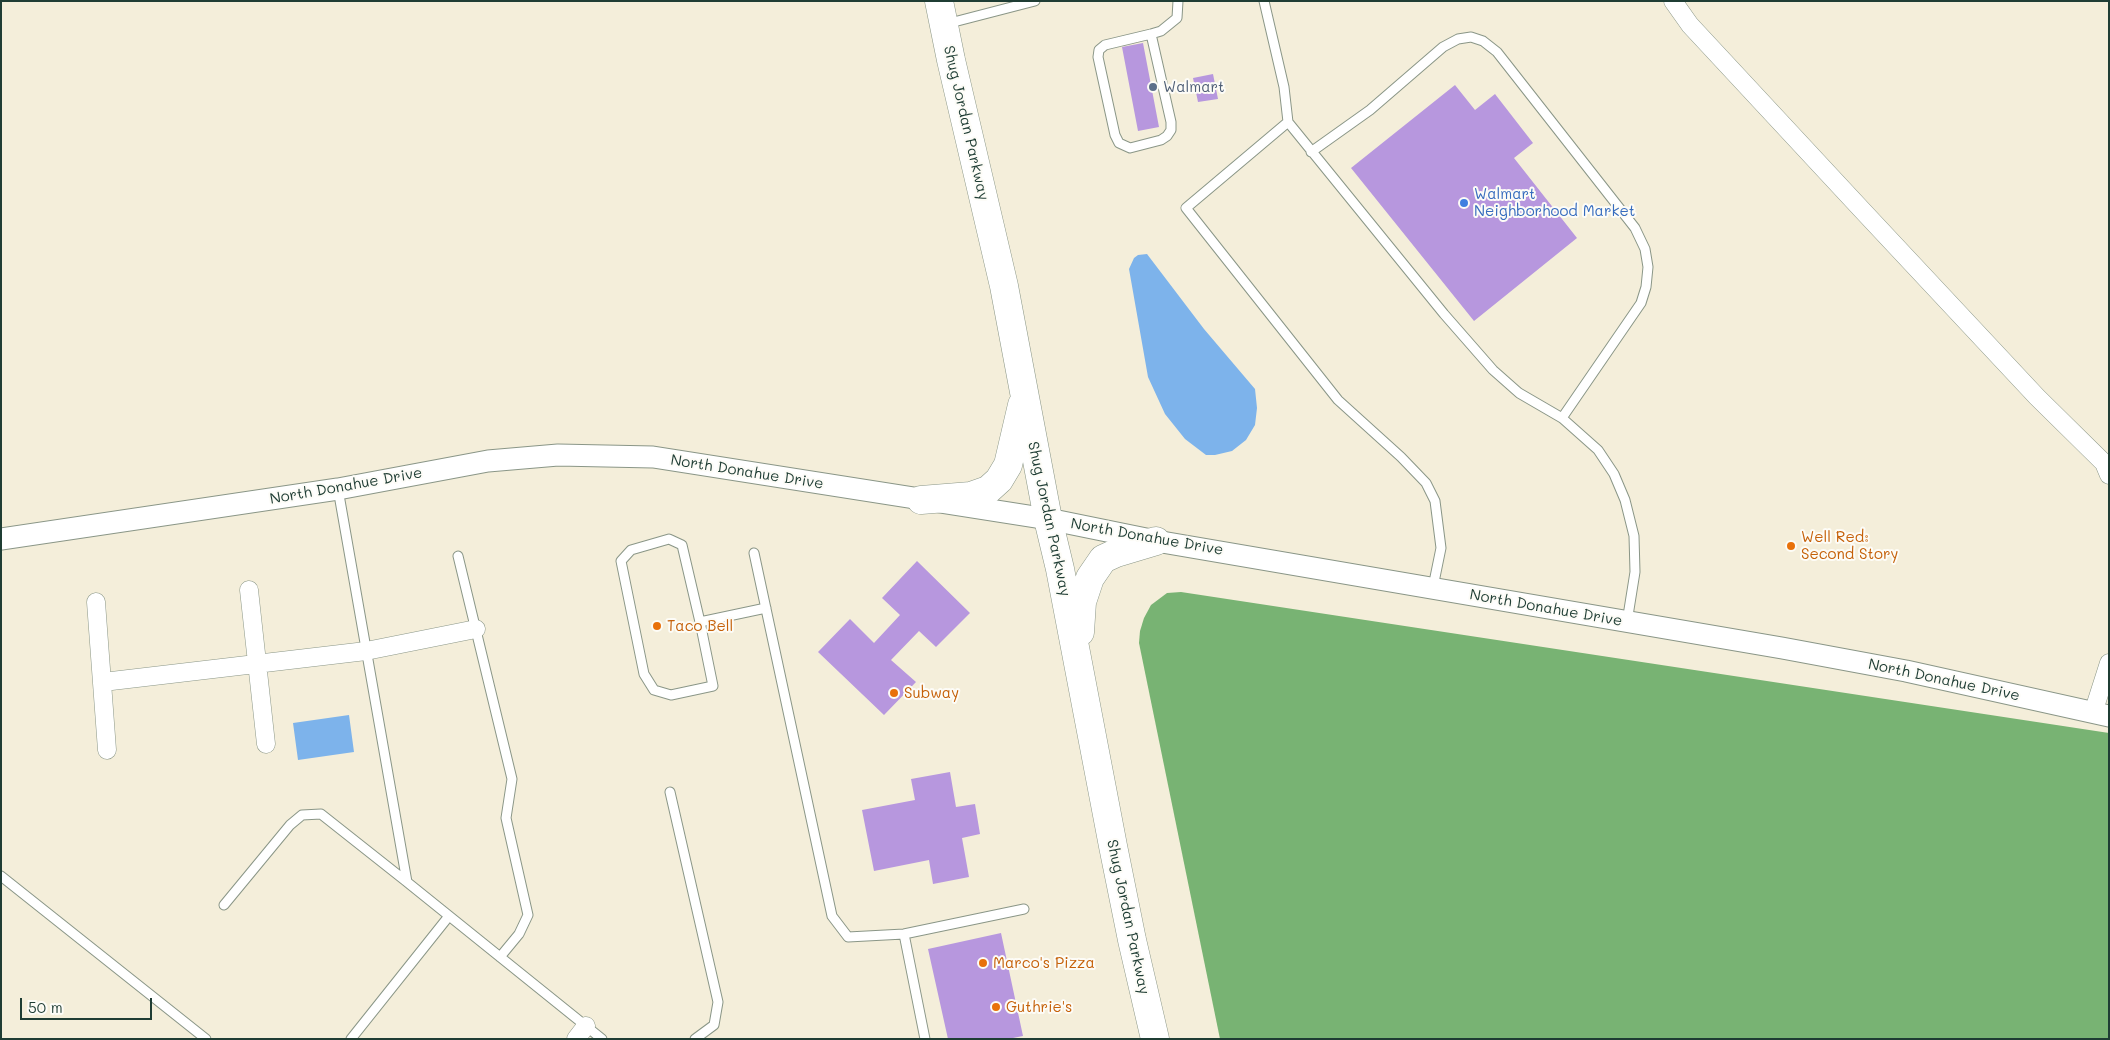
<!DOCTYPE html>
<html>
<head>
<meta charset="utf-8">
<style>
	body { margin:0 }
	#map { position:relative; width:2110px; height:1040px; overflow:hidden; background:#f4eeda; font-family:Mali,sans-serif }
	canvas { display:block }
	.frame { position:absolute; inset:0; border:2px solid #1f3d34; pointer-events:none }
	.scale { position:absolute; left:20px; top:998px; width:132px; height:22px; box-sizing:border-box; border:2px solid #1f3d34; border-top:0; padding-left:6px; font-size:15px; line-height:18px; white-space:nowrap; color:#1f3d34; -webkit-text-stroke:4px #fdfcf7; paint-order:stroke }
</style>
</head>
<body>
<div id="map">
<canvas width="2110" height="1040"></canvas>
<div class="frame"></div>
<div class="scale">50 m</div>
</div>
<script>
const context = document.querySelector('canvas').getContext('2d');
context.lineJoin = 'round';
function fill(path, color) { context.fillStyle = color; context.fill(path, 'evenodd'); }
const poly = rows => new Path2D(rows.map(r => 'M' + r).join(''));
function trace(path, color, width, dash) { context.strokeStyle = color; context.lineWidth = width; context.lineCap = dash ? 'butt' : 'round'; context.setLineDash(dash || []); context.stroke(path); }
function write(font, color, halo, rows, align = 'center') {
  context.font = font + ' Mali,sans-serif'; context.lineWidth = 4; context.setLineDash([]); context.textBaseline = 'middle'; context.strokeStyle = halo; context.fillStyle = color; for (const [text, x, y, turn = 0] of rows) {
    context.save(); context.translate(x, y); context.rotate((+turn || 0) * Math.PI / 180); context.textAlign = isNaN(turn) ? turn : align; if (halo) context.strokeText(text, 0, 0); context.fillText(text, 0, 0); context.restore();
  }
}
const forest = poly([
	[1181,592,2109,733,2109,1039,1220,1039,1139,643,1140,631,1144,618,1151,605,1167,593]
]);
const water = poly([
	[1147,254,1204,329,1255,389,1257,408,1255,425,1246,440,1232,451,1215,455,1206,455,1185,439,1165,414,1148,377,1129,269,1134,258,1138,255],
	[349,715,354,752,298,760,293,723]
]);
const building = poly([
	[1143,43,1159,127,1138,131,1122,47],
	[1213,74,1218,99,1198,102,1193,78],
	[1455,85,1475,110,1495,94,1533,143,1514,158,1577,238,1474,321,1351,168],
	[917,561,970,613,936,647,919,631,891,660,916,682,884,715,818,652,850,619,874,643,900,615,882,598],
	[950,772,956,807,975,804,980,834,962,838,969,877,933,884,929,860,874,871,862,810,915,800,911,779],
	[1001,933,1023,1036,1008,1039,948,1039,928,949]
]);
const service = poly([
	[1264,1,1284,87,1288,122,1444,314,1493,370,1519,393,1562,418,1598,450,1614,474,1625,500,1634,536,1635,572,1627,622],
	[946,24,1035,1],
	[1151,34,1171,122,1171,130,1167,136,1161,140,1130,148,1119,143,1115,135,1098,57,1099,50,1105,45,1151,34,1161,31,1177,18,1178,1],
	[1288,122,1186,208,1338,400,1401,457,1426,483,1435,501,1441,548,1433,587],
	[1311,152,1370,110,1443,47,1458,39,1471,37,1483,41,1497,52,1635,228,1645,249,1648,267,1646,287,1641,303,1562,418],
	[338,489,407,882,602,1039],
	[754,553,832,916,848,937,904,934,1024,909],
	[458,556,512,779,506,818,528,915,519,934,500,957],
	[700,622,713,686,671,695,654,690,644,674,621,561,631,550,669,539,682,545,700,622,766,608],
	[670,792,718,1002,714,1025,695,1039],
	[1,876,206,1039],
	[224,905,290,825,302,815,321,814,407,882],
	[904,934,925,1039],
	[351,1039,449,916]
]);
const minor = poly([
	[1673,1,1690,25,1862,210,2037,397,2104,463,2109,475],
	[249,590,266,744],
	[96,602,107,750],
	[103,682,366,651,476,629],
	[2093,713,2109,663],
	[576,1039,586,1026]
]);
const tertiary = poly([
	[1,539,338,489,488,461,558,455,653,457,1048,519,1156,541,1782,648,1906,671,2109,716]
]);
const primary = poly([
	[939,1,951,60,1004,286,1048,519,1060,569,1113,846,1132,940,1155,1039],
	[921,500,971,496,988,490,999,480,1008,465,1022,405],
	[1080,632,1082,602,1090,578,1103,559,1116,553,1156,541]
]);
const markers = [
	[1153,87,5,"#5c6f8a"],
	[1464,203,5,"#3f7fe0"],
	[1791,546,5,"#e8710a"],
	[657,626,5,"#e8710a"],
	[894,693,5,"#e8710a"],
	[983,963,5,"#e8710a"],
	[996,1007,5,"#e8710a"]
];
const serviceNames = [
	["Walmart",1163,87]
];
const streetNames = [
	["Shug Jordan Parkway",966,123,77],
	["North Donahue Drive",747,472,9],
	["North Donahue Drive",346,486,-10],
	["Shug Jordan Parkway",1049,519,78],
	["North Donahue Drive",1147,537,10],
	["North Donahue Drive",1546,608,10],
	["North Donahue Drive",1944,680,12],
	["Shug Jordan Parkway",1128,917,78]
];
const shopNames = [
	["Walmart",1474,194],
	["Neighborhood Market",1474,211]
];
const foodNames = [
	["Well Red:",1801,537],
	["Second Story",1801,554],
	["Taco Bell",667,626],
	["Subway",904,693],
	["Marco's Pizza",993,963],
	["Guthrie's",1006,1007]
];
fill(forest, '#78b373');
fill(water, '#7db3eb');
fill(building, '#b797de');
trace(service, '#8a9687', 11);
trace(minor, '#8a9687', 19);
trace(tertiary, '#8a9687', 23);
trace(primary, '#8a9687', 29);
trace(service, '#fff', 9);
trace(minor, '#fff', 18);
trace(tertiary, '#fff', 21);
trace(primary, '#fff', 28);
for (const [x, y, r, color] of markers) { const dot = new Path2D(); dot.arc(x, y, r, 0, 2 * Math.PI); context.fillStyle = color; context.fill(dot); trace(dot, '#fdfcf7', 2); }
write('15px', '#4e5e75', '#fdfcf7', serviceNames, 'left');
write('15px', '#1f3d34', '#fdfcf7', streetNames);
write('15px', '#366cbe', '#fdfcf7', shopNames, 'left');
write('15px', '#c56008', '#fdfcf7', foodNames, 'left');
</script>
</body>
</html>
